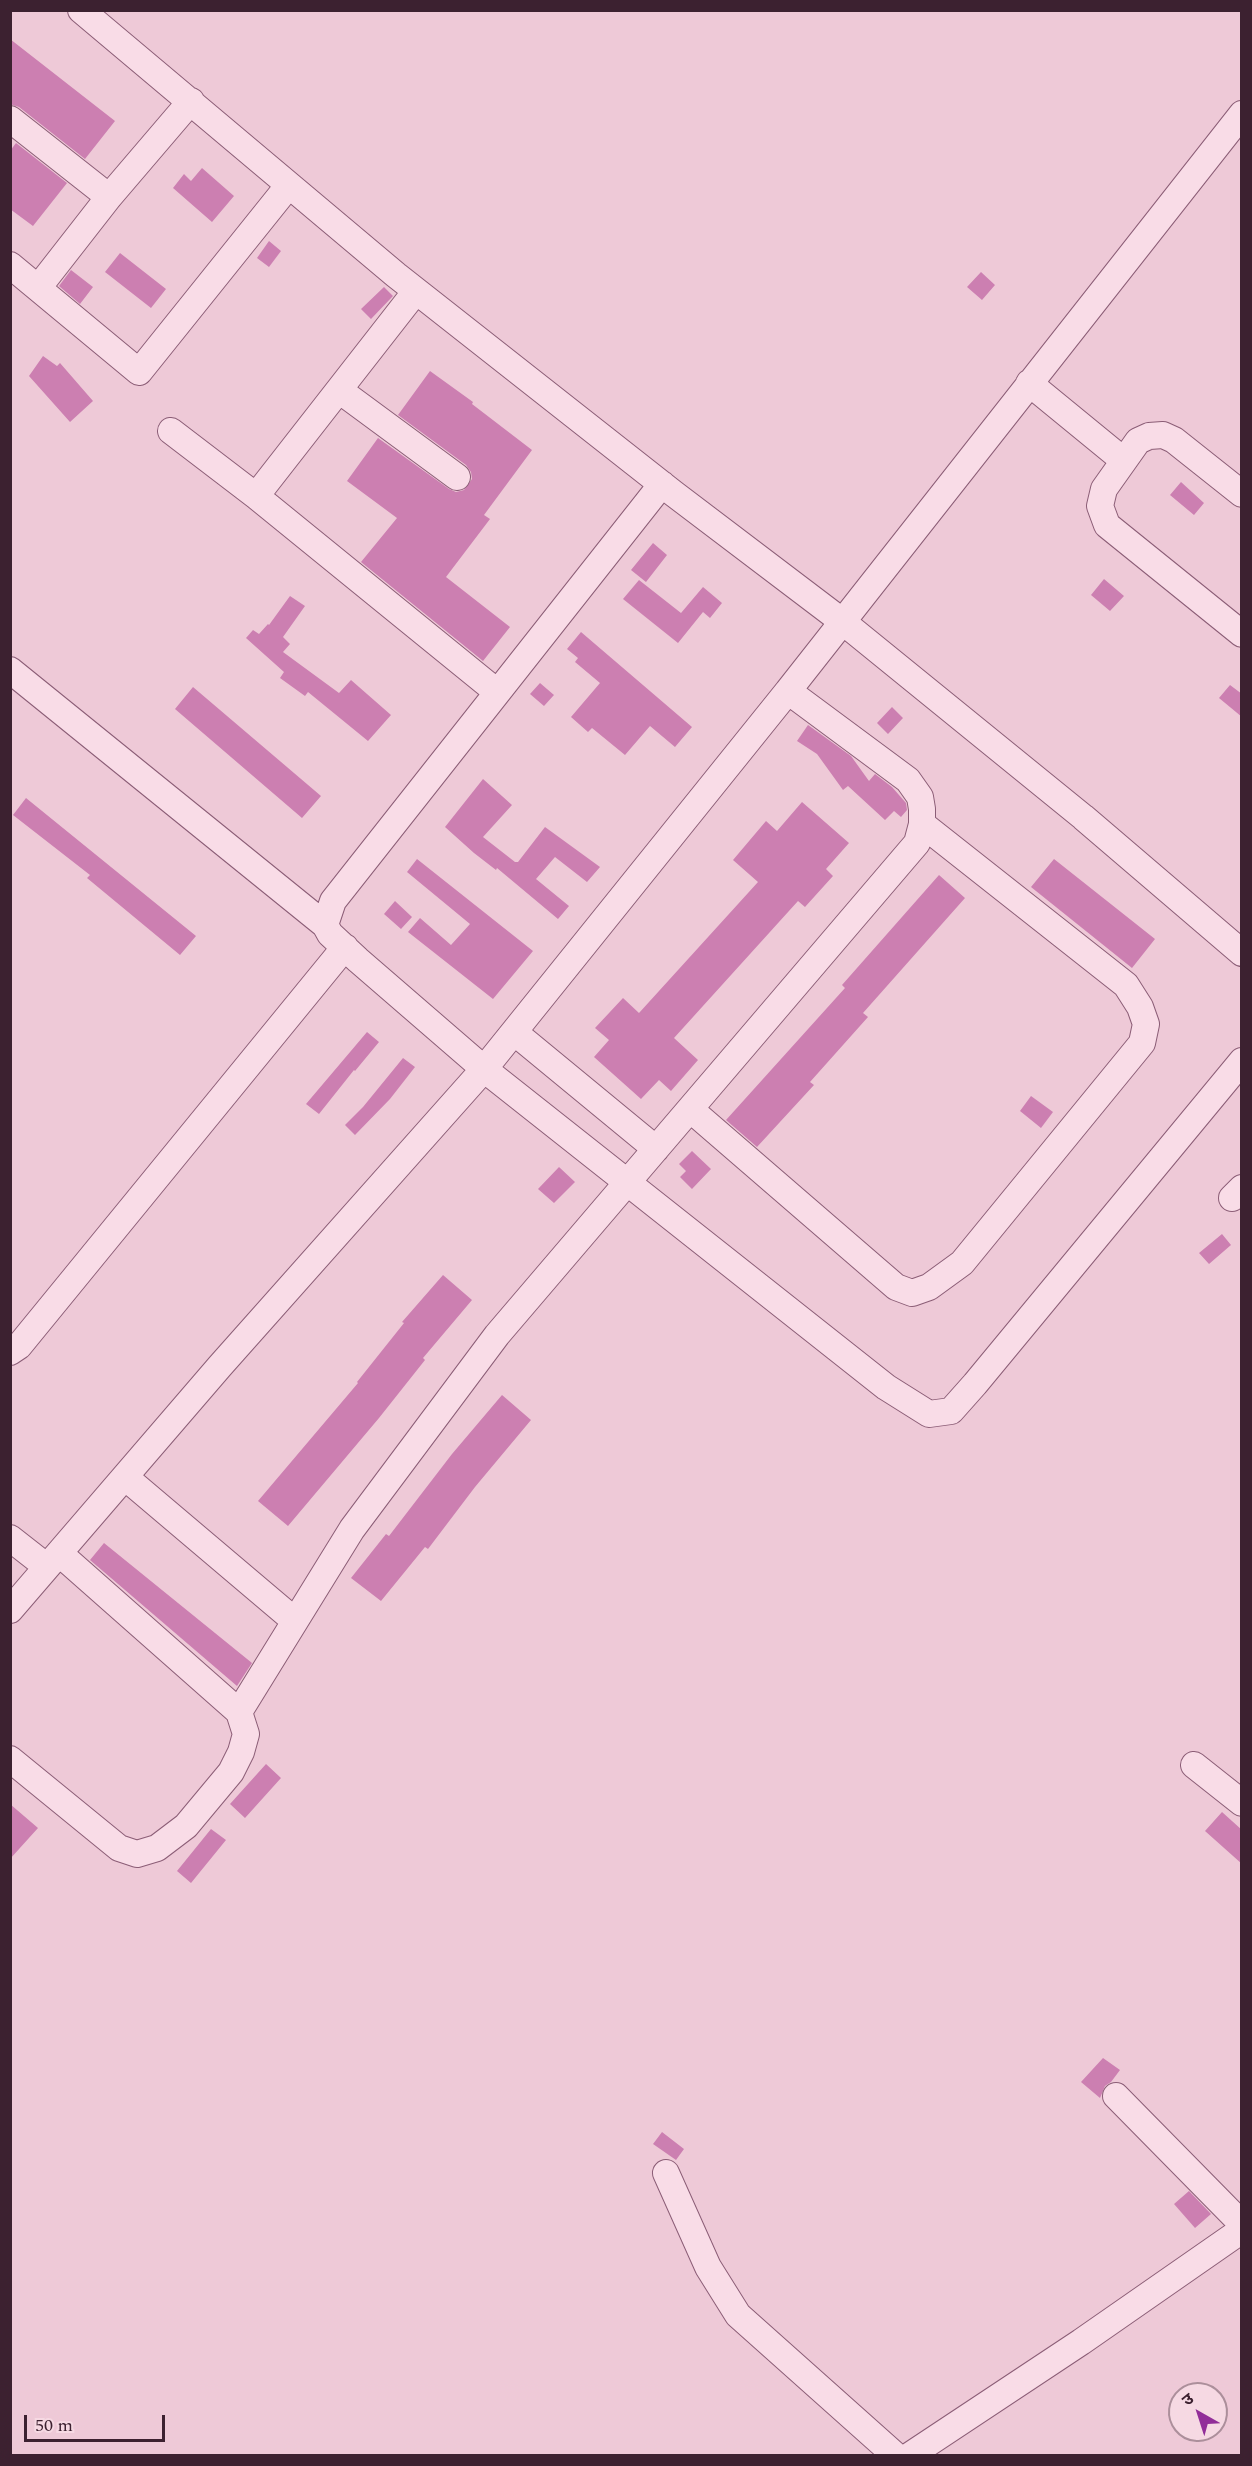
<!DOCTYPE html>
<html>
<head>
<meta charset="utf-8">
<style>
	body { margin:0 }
	#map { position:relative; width:1252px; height:2466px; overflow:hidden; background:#eec9d7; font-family:Spectral,"Noto Sans Devanagari",serif }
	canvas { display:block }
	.frame { position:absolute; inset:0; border:12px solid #3c2130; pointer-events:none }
	.north { position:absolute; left:1168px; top:2382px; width:60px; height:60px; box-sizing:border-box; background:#f6d9e3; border:2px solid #ac8f9b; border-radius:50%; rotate:321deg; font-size:16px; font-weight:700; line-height:24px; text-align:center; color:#3c2130 }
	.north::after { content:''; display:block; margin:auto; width:21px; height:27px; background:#922e99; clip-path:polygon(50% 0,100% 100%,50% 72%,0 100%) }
	.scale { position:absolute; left:24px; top:2415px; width:141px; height:27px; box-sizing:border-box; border:3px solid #3c2130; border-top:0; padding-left:8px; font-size:18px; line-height:21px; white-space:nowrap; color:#3c2130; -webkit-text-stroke:4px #f6d9e3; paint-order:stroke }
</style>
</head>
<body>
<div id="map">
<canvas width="1252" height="2466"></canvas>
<div class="frame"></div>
<div class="north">उ</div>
<div class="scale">50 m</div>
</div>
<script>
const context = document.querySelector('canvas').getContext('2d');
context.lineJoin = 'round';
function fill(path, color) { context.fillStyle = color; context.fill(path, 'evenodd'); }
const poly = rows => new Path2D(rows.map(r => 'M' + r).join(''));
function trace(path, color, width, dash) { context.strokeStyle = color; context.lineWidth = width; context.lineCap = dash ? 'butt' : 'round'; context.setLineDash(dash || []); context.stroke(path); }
const building = poly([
	[10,39,115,121,85,159,19,107,10,104],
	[16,143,67,183,33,226,10,209,10,151],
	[202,168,234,196,212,222,173,188,184,174,191,181],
	[269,241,281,251,269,267,257,258],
	[120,253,166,289,151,308,105,272],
	[71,270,93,287,80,304,59,286],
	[981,272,995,285,982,300,967,287],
	[384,287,393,296,371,319,361,309],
	[43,356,57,366,60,363,93,401,70,422,29,376],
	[430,371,473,402,472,404,532,450,484,515,490,519,446,577,510,627,483,661,361,562,397,518,347,481,378,438,449,489,456,492,464,490,472,479,471,472,466,465,398,415],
	[1181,482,1204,503,1194,515,1170,495],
	[653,543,667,555,646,582,631,570],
	[1104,579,1124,596,1110,611,1091,595],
	[639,580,681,613,703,587,722,603,710,618,703,612,678,643,623,599],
	[290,596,305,606,283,637,290,644,283,652,339,693,351,680,391,715,368,741,308,692,305,696,280,678,284,672,246,638,253,630,259,634,268,624,269,625],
	[581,632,692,727,675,747,650,726,625,755,592,728,588,732,571,717,600,683,575,662,578,658,567,649],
	[540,683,554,695,544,706,530,694],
	[1230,685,1242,694,1242,717,1219,698],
	[193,687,321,796,302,818,175,709],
	[892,707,903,718,888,734,877,723],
	[808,725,851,756,869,781,875,774,892,787,906,803,907,810,901,817,894,811,885,820,848,786,843,790,817,754,797,741],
	[483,779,512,805,483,837,515,862,518,862,545,827,600,867,587,882,555,857,536,879,569,906,558,919,497,868,496,870,474,853,445,827],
	[26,798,196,936,180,955,87,878,90,875,13,815],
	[802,802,849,843,826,869,833,876,805,907,798,901,674,1038,698,1060,671,1091,659,1080,641,1099,594,1057,609,1040,595,1028,623,998,639,1013,758,882,733,860,766,821,777,831],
	[417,859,533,951,493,999,408,932,420,918,451,945,470,924,407,872],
	[1054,859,1155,939,1132,968,1031,887],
	[939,875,965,898,863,1013,868,1017,810,1082,814,1085,757,1147,726,1120,845,988,842,985],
	[395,901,412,917,401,929,384,914],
	[367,1032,379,1042,355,1071,354,1070,319,1114,306,1104],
	[403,1058,415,1067,390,1099,355,1135,345,1125,363,1107],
	[1031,1096,1053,1112,1041,1128,1020,1111],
	[692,1151,711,1169,692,1189,680,1177,686,1171,679,1164],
	[559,1167,575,1182,554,1203,538,1189],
	[1222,1234,1231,1245,1209,1264,1199,1253],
	[443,1275,472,1300,423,1358,425,1360,379,1418,288,1526,258,1501,358,1383,357,1382,404,1323,402,1322],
	[502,1395,531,1420,475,1487,428,1549,425,1547,381,1601,351,1578,386,1534,389,1536,452,1454],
	[104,1543,252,1663,237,1686,90,1560],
	[266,1764,281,1778,245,1818,230,1804],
	[10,1804,38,1828,10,1859],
	[1222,1812,1242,1830,1242,1864,1205,1831],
	[211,1829,226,1840,191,1883,177,1871],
	[1103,2058,1120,2070,1111,2082,1105,2086,1100,2098,1081,2082],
	[662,2132,684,2149,676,2160,653,2144],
	[1189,2191,1211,2214,1195,2228,1174,2204]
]);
const minor = poly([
	[81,10,396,275,673,493,843,622,1083,817,1242,953],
	[10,119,109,197],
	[10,265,139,372,289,185],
	[38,288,109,197,191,101],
	[416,291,256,496,497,692],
	[1029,383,1123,460],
	[339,390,457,477],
	[171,431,256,496],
	[1242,494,1174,440,1163,435,1149,436,1138,441,1104,489,1100,506,1107,525,1242,634],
	[10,670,325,925,330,934,358,960,484,1069,886,1387,929,1414,951,1411,975,1384,1242,1061],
	[325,925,333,901,662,484],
	[514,1032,656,1149],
	[690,1109,896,1287,912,1293,929,1287,962,1263,1142,1043,1146,1024,1140,1007,1126,985,922,824],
	[1232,1198,1242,1188],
	[10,1352,19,1346,345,947],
	[125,1477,295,1621],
	[10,1538,47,1567],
	[10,1610,220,1366,484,1069,788,691],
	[239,1712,352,1529,497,1335,917,843,922,824,922,809,920,797,908,780,788,691,1242,114],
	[10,1759,119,1848,137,1854,157,1848,186,1826,231,1772,241,1752,246,1734,239,1712,59,1553],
	[1194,1765,1242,1803],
	[1116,2096,1242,2224],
	[666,2173,708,2267,738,2315,896,2456],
	[909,2456,1081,2342,1242,2230]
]);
fill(building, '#cc7fb1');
trace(minor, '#8b5d76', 28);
trace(minor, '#f9dce7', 26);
</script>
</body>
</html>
